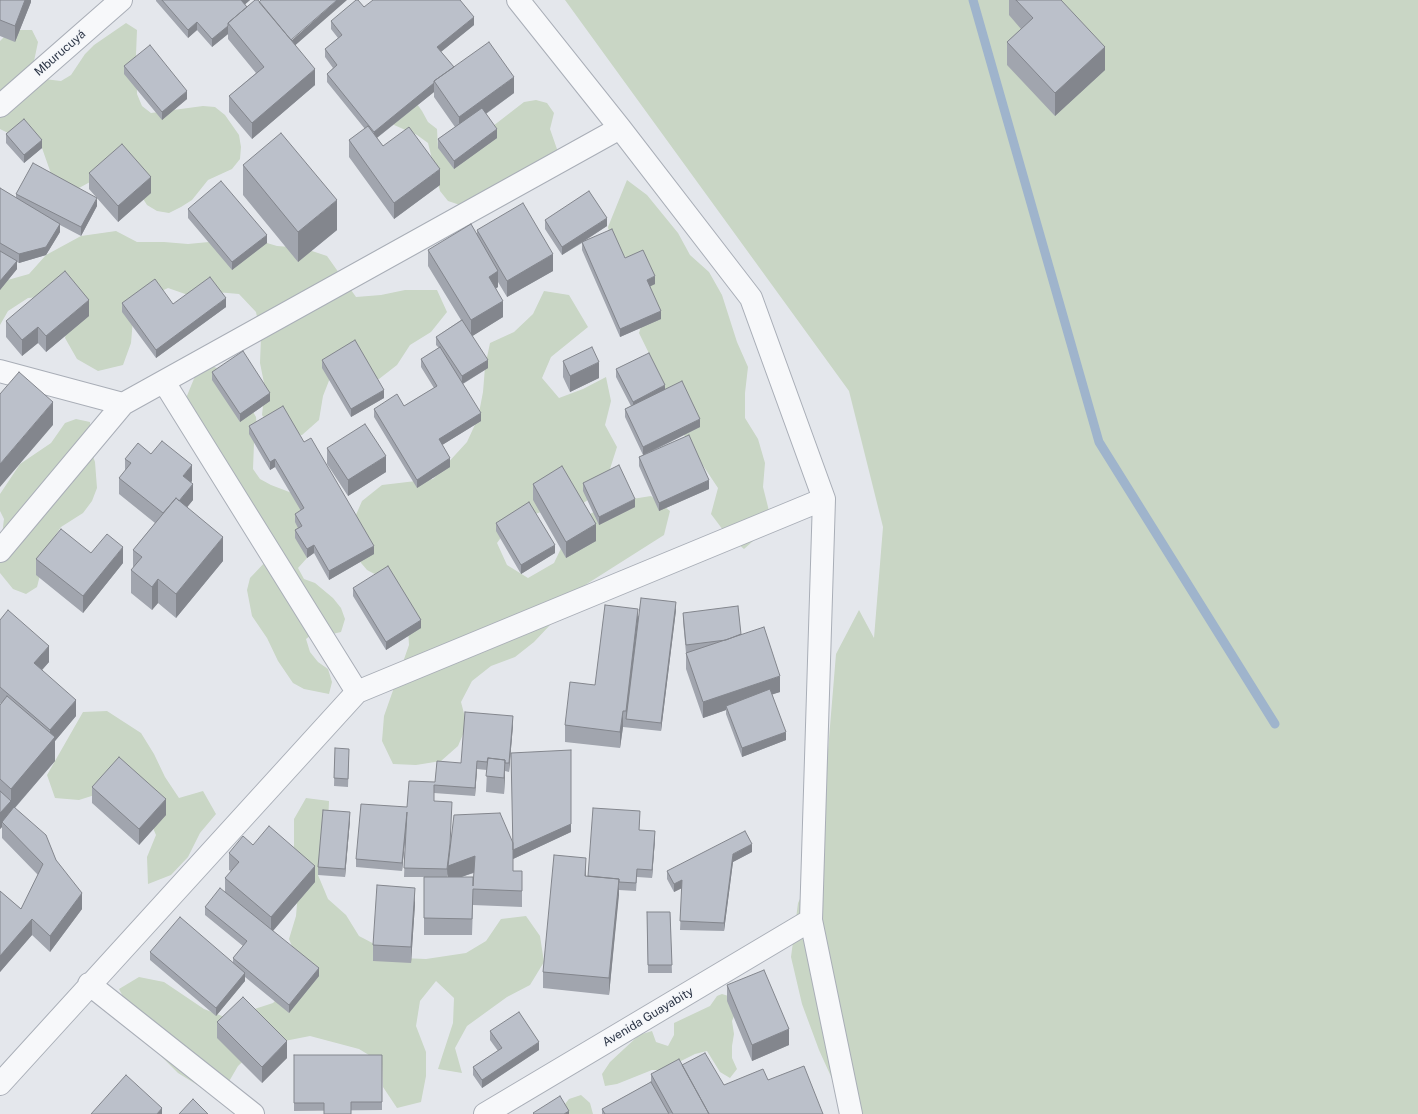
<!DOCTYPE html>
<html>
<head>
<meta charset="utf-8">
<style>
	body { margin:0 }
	canvas { display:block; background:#e4e7ec }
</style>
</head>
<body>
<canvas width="1418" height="1114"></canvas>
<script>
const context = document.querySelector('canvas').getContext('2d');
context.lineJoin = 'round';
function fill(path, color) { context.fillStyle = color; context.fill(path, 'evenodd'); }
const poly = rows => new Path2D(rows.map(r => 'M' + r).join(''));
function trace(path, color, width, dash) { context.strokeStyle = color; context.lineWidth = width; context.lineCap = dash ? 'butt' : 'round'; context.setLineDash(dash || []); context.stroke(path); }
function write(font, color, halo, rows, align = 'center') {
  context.font = font + ' "Public Sans",sans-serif'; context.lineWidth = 3; context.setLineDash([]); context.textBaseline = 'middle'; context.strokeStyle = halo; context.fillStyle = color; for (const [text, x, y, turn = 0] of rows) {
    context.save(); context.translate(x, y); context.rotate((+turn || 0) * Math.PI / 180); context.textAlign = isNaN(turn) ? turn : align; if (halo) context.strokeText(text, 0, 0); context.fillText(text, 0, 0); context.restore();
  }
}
const green = poly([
	[565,0,1418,0,1418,1114,848,1114,819,1050,802,1004,791,957,798,903,819,859,836,654,859,610,874,638,883,527,849,391],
	[126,23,137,30,136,55,137,94,142,106,151,113,203,106,215,107,225,115,239,135,241,147,240,159,232,169,208,180,192,200,181,207,169,213,157,211,147,205,140,194,101,176,79,188,55,185,42,148,30,144,0,129,0,41,8,33,19,30,32,30,38,42,33,66,36,78,61,81,71,75,85,54,94,45],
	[536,100,547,103,554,113,550,129,558,152,460,205,448,201,440,191,428,143,417,135,394,125,396,113,415,101,422,111,428,122,437,129,438,148,493,126,524,102],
	[627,180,647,195,678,233,690,255,709,272,722,295,737,342,748,367,745,393,745,418,758,439,765,463,763,487,769,511,762,533,744,549,726,534,711,514,718,488,690,446,667,403,661,378,639,333,647,307,633,260,612,251,608,227],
	[116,231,137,242,164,242,188,244,240,239,267,243,277,246,303,248,327,256,356,297,381,295,405,290,437,290,447,312,431,332,410,345,397,365,379,379,332,373,323,396,319,420,302,435,277,434,262,415,265,388,260,363,261,337,256,312,239,294,216,292,191,296,168,288,147,298,133,319,131,343,123,365,98,371,77,359,65,338,71,313,53,296,28,298,8,311,0,325,0,286,4,281,29,274,46,255,81,236],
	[544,291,569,295,588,327,551,357,542,378,559,398,583,389,606,377,611,401,605,425,617,447,609,472,598,493,579,506,554,508,532,515,511,524,497,543,507,565,528,578,554,563,565,540,579,520,601,508,626,500,651,496,670,511,664,535,582,587,568,606,534,642,515,657,491,666,472,681,461,702,467,725,458,746,441,761,416,765,393,764,382,741,384,716,409,645,406,596,388,581,367,570,351,551,352,524,362,501,382,485,433,479,467,442,478,418,483,392,485,367,490,343,514,332,533,314],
	[210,365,221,370,249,405,256,417,257,430,254,443,253,469,260,479,271,485,305,498,307,558,298,568,304,579,315,583,333,598,341,608,345,619,341,632,328,635,316,631,306,639,310,652,318,662,328,669,332,682,329,694,304,689,293,683,278,661,267,638,252,616,247,590,250,578,268,559,184,403,198,369],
	[76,419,90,422,90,449,95,462,97,488,92,501,83,513,61,527,47,548,37,587,26,594,13,589,0,573,0,551,4,519,0,511,0,494,20,464,51,443,65,423],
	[107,711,141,733,154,754,165,777,179,798,203,791,216,814,200,833,188,857,171,875,148,884,147,857,156,835,146,812,104,792,79,800,55,798,47,775,83,712],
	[306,798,329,801,327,850,318,875,328,899,346,915,359,936,401,958,426,959,466,953,486,941,501,919,526,916,540,936,544,962,530,985,507,997,467,1026,455,1048,462,1073,438,1069,453,1023,454,998,436,981,420,1001,416,1026,426,1052,426,1076,421,1102,397,1108,383,1087,382,1063,359,1049,310,1036,259,1046,238,1066,224,1090,199,1086,178,1073,161,1056,131,1012,119,989,139,977,164,982,204,1009,227,1018,273,1003,291,985,298,961,289,939,296,916,298,892,290,869,294,845,294,819],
	[722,994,735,998,737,1009,732,1021,734,1034,732,1046,732,1058,737,1069,730,1078,720,1072,707,1051,695,1054,663,1070,652,1070,617,1084,605,1086,602,1074,610,1062,639,1035,652,1031,656,1042,668,1046,674,1035,674,1023,710,1006,717,996],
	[581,1095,590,1103,593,1114,557,1114,569,1099]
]);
const stream = poly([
	[973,0,1099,442,1275,724]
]);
const minor = poly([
	[518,0,620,128,751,298,824,499,811,920,851,1114],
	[0,106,121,0],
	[0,371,123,404],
	[164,382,357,692],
	[0,551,123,404,620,128],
	[89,984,253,1114],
	[0,1084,357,692,824,499],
	[485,1114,811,920]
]);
const wall = poly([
	[0,0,31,0,31,2,15,42,0,36],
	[156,0,250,0,245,4,247,7,295,45,315,85,252,139,229,112,229,96,256,73,228,39,228,34,212,47,197,30,188,38,156,1],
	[1009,0,1061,0,1105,70,1055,116,1007,65,1007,42,1021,29,1009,15],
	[364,7,474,25,441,52,454,67,514,93,486,114,497,138,454,169,438,148,438,139,455,127,434,97,434,92,377,138,383,146,440,185,394,219,349,157,349,140,365,129,327,82,327,74,333,68,325,57,325,49,338,38,331,29,331,21],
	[124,66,187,99,162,120,124,74],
	[6,134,42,148,24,163,6,143],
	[243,165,337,230,298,262,243,195],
	[89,173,151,193,118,222,89,189],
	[0,188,16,198,16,194,97,206,81,236,60,225,60,232,46,255,19,263,17,262,17,269,0,290],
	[188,209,267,243,232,270,188,218],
	[545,220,607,226,586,240,625,258,655,284,650,286,661,319,620,337,582,250,582,243,562,255,545,229],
	[477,230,553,271,507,297,498,282,498,287,496,288,503,317,472,336,488,368,463,384,481,421,442,445,450,467,417,488,374,417,374,409,404,406,434,388,421,367,421,359,439,348,436,345,436,337,461,320,428,266,428,250,477,235],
	[122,303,173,304,226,307,156,358,122,312],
	[89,316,46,352,38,343,22,356,6,337,6,321],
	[322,360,384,398,351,417,322,368],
	[563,361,599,378,570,392,563,377],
	[616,369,665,389,700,427,645,455,709,489,659,511,639,466,639,457,643,455,625,417,625,409,631,406,616,377],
	[212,372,270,401,240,422,212,380],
	[249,426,304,442,374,554,329,580,314,553,307,558,295,538,295,530,298,528,295,522,295,514,301,511,275,467,270,470,249,434],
	[327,448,386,472,348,496,327,464],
	[151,454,192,481,191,482,193,500,187,507,223,561,176,618,158,603,152,610,131,593,131,570,133,568,133,550,155,523,119,494,119,478,125,471,125,459],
	[583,483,635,507,599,525,583,491],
	[533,484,596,541,566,558,533,500],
	[496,523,555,553,521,574,496,531],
	[91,553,123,563,83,613,36,575,36,559],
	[353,588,421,628,386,650,353,596],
	[676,610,661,731,623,727,620,748,565,742,565,725,595,685,638,616],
	[683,613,741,634,780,692,772,694,786,740,742,757,726,714,726,710,703,718,686,669,686,653,683,621],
	[0,620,49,662,42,670,76,716,55,741,55,761,15,808,56,860,82,909,50,952,32,935,0,972,0,891,21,909,38,875,2,838,2,827,0,829,0,705,1,704,0,703],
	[513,725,509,772,505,771,504,794,486,792,487,770,477,769,475,796,434,793,434,801,451,842,513,842,571,832,513,859,513,871,522,887,522,907,473,905,472,935,424,935,424,877,448,877,448,874,447,877,404,877,406,828,402,871,356,867,356,859,407,807,435,782],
	[474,873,473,886,461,877],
	[335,748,349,757,348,787,334,786],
	[92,787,166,815,139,845,92,803],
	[640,819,639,830,655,839,652,878,637,877,636,891,619,890,609,995,543,988,543,972,586,876,588,876],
	[350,820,345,877,318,875,318,867],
	[253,845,315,882,273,931,319,976,289,1013,245,977,245,981,216,1016,150,960,150,952,233,962,233,958,243,946,205,915,205,907,225,892,225,878,231,871,229,870,229,853],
	[752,852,733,862,724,931,680,930,682,888,674,892,667,879,667,871],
	[415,904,411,963,373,961,373,945],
	[647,912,670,912,672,973,648,973],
	[727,985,789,1045,752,1061,727,1001],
	[217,1022,287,1058,262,1083,217,1038],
	[490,1031,539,1050,482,1088,473,1075,473,1067,498,1051,490,1040],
	[294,1055,382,1055,382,1110,294,1111],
	[682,1065,724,1085,768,1080,823,1114,602,1114,602,1109,651,1082,651,1074]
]);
const shadedWall = poly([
	[25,0,31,0,31,2,15,42,15,26],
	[241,0,250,0,241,8],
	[337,0,347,0,291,49,291,41],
	[474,17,474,25,437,55,437,47],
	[197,22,197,30,188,38,188,30],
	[228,26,228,34,212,47,212,39],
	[1105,47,1105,70,1055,116,1055,93],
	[315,69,315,85,252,139,252,123],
	[514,77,514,93,459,133,459,117],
	[434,83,434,92,374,140,374,132],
	[187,91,187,99,162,120,162,112],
	[497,129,497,138,454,169,454,161],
	[42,140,42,148,24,163,24,155],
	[440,169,440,185,394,219,394,203],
	[151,177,151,193,118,222,118,206],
	[97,198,97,206,81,236,81,227],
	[337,200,337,230,298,262,298,232],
	[607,218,607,226,562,255,562,247],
	[60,224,60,232,46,255,19,263,19,254],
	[267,235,267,243,232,270,232,262],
	[553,254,553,271,507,297,507,281],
	[17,261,17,269,0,290,0,281],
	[498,271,498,287,489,293,489,277],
	[655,276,655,284,647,288,647,280],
	[226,298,226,307,156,358,156,350],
	[89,300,89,316,46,352,46,336],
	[503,301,503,317,471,337,471,320],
	[661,311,661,319,620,337,620,329],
	[38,327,38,343,22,356,22,340],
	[488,360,488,368,462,384,462,376],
	[599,362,599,378,570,392,570,376],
	[665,385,665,394,633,410,633,402],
	[384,390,384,398,351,417,351,409],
	[270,393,270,401,240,422,240,414],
	[53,402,53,425,0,487,0,464],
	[481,413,481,421,439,447,439,439],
	[700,419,700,427,643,455,643,447],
	[386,456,386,472,348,496,348,480],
	[450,458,450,467,417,488,417,480],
	[275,459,275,467,270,470,270,462],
	[192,465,192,481,183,492,183,476],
	[709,480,709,489,659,511,659,503],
	[193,484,193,500,167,532,167,516],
	[635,499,635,507,599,525,599,517],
	[596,524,596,541,566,558,566,542],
	[223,537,223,561,176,618,176,594],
	[314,545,314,553,307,558,307,549],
	[555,545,555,553,521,574,521,565],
	[374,546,374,554,329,580,329,571],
	[123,547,123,563,83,613,83,596],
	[158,579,158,603,152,610,152,587],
	[676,602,676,610,661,731,661,723],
	[638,609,638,625,626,719,626,711],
	[421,620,421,628,386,650,386,642],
	[49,646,49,662,34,679,34,663],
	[780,676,780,692,728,709,726,706,726,710,703,718,703,702],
	[76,700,76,716,55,741,55,761,11,812,11,789,50,742,50,730],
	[623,711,623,727,620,748,620,732],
	[513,716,513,725,509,772,509,763],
	[786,732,786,740,742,757,742,748],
	[571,750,571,832,513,859,513,843],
	[505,760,505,776,504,794,504,778],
	[477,761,477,769,475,796,475,788],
	[166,799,166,815,139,845,139,829],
	[11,801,11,817,2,822,2,827,0,829,0,813],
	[350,812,350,820,345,877,345,869],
	[407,812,407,820,402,871,402,863],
	[655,831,655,839,652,878,652,870],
	[752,844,752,852,733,862,724,931,724,923,733,854],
	[450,850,450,859,475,856,475,872,448,882,447,869],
	[586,858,586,874,585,892,585,876],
	[315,866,315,882,271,933,271,917],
	[619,879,619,895,609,995,609,978],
	[682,880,682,888,674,892,674,884],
	[415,888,415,904,411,963,411,947],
	[82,893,82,909,50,952,50,936],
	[32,919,32,935,0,972,0,956],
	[319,968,319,976,289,1013,289,1005],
	[245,973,245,981,216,1016,216,1008],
	[789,1029,789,1045,752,1061,752,1045],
	[287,1041,287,1058,262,1083,262,1067],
	[539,1042,539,1050,482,1088,482,1080],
	[162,1108,162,1114,157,1114],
	[569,1111,569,1114,564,1114]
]);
const building = poly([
	[0,0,25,0,15,26,0,20,0,0],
	[162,0,241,0,247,7,228,23,228,26,212,39,197,22,188,30,162,0],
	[255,0,258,0,315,69,252,123,229,96,264,67,228,23,255,0],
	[261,0,337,0,291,40,259,2,261,0],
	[356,0,358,0,364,7,373,0,460,0,474,17,437,47,454,67,434,81,434,83,374,132,327,74,337,65,325,49,342,35,331,21,356,0],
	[1016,0,1061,0,1105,47,1055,93,1007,42,1033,18,1016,0],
	[489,42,514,77,459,117,434,81,489,42],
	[150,45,187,91,162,112,124,66,150,45],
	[482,108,497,129,454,161,438,139,482,108],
	[24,119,42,140,24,155,6,134,24,119],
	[368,126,383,146,409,127,440,169,394,203,349,140,368,126],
	[281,133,337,200,298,232,243,165,281,133],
	[122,144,151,177,118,206,89,173,122,144],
	[33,163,97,198,81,227,16,194,33,163],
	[221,181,267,235,232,262,188,209,221,181],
	[0,188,60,224,46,247,19,254,0,243,0,188],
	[589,191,607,218,562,247,545,220,589,191],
	[523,203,553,254,507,281,477,230,523,203],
	[471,224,498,271,489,277,503,301,471,320,428,250,471,224],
	[612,229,625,258,643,250,655,276,647,280,661,311,620,329,582,242,612,229],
	[0,251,17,261,0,281,0,251],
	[65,271,89,300,46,336,38,327,22,340,6,321,65,271],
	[210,277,226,298,156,350,122,303,155,279,173,304,210,277],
	[462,320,488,360,462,376,436,337,462,320],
	[355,340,384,390,351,409,322,360,355,340],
	[440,347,481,413,439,439,450,458,417,480,374,409,397,394,404,406,437,386,421,359,440,347],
	[592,347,599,362,570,376,563,361,592,347],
	[243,351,270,393,240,414,212,372,243,351],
	[649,353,665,385,633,402,616,369,649,353],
	[19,372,53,402,0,464,0,394,19,372],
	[682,381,700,419,643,447,625,409,682,381],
	[283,406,304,442,311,438,374,546,329,571,314,545,307,549,295,530,302,526,295,514,304,508,275,459,270,462,249,426,283,406],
	[365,424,386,456,348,480,327,448,365,424],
	[689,435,709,480,659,503,639,457,689,435],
	[162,441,192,465,183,476,193,484,179,501,176,498,163,513,119,478,131,463,125,459,138,443,151,454,162,441],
	[619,465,635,499,599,517,583,483,619,465],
	[562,466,596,524,566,542,533,484,562,466],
	[176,498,223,537,176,594,158,579,152,587,131,570,142,557,133,550,176,498],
	[529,502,555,545,521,565,496,523,529,502],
	[61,529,91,553,107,534,123,547,83,596,36,559,61,529],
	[388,566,421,620,386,642,353,588,388,566],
	[641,598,676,602,661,723,626,719,641,598],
	[605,605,638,609,626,711,623,711,620,732,565,725,570,682,595,685,605,605],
	[738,606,741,634,726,640,686,645,683,613,738,606],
	[8,610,49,646,34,663,76,700,50,730,0,687,0,620,8,610],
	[764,627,780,676,703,702,686,653,764,627],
	[770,689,786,732,742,748,726,706,770,689],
	[7,696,55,737,11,789,0,779,0,705,7,696],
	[465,712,513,716,509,763,505,763,505,760,488,758,487,762,477,761,475,788,434,785,434,801,452,802,450,844,447,869,404,868,407,812,402,863,356,859,361,804,407,807,409,781,435,782,437,761,461,763,465,712],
	[335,748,349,749,348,779,334,778,335,748],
	[571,750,571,824,513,850,511,753,571,750],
	[119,757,166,799,139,829,92,787,119,757],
	[488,758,505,760,504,778,486,776,488,758],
	[0,791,11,801,0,813,0,791],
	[14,807,46,835,56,860,82,893,50,936,32,919,0,956,0,891,21,909,43,864,2,822,14,807],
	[593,808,640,811,639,830,655,831,652,870,637,869,636,883,619,882,619,879,588,876,593,808],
	[323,810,350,812,345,869,318,867,323,810],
	[500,813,513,843,513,871,522,871,522,891,473,889,472,919,424,918,424,877,473,877,473,886,475,856,448,866,454,815,500,813],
	[269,826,315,866,271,917,225,878,239,862,229,853,243,836,253,845,269,826],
	[745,831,752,844,733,854,724,923,680,921,682,880,674,884,667,871,745,831],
	[554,855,586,858,585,876,619,879,609,978,543,972,554,855],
	[377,885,415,888,411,947,373,945,377,885],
	[220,888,319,968,289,1005,233,958,247,941,205,907,220,888],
	[647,912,670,912,672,965,648,965,647,912],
	[180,917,245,973,216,1008,150,952,180,917],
	[764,970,789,1029,752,1045,727,985,764,970],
	[243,997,287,1041,262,1067,217,1022,243,997],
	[519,1012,539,1042,482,1080,473,1067,502,1048,490,1031,519,1012],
	[705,1053,724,1085,763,1069,768,1080,804,1066,823,1114,709,1114,682,1065,705,1053],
	[294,1055,382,1055,382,1102,351,1102,351,1114,324,1114,324,1103,294,1103,294,1055],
	[679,1059,709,1114,673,1114,651,1074,679,1059],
	[126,1075,162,1108,157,1114,91,1114,126,1075],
	[651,1082,669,1114,605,1114,602,1109,651,1082],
	[560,1096,569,1111,564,1114,534,1114,533,1113,560,1096],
	[193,1099,208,1114,179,1114,193,1099]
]);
const streetNames = [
	["Mburucuyá",60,53,-41],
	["Avenida Guayabity",648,1017,-31]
];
fill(green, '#c9d6c5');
trace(stream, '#9fb4cc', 9);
trace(minor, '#a9aeb7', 24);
trace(minor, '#f7f8fa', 22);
fill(wall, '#a1a5ae');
fill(shadedWall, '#83868d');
fill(building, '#bbc0ca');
trace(building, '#83868d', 1);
write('12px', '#2b3445', '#f4f6f9', streetNames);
</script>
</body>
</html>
